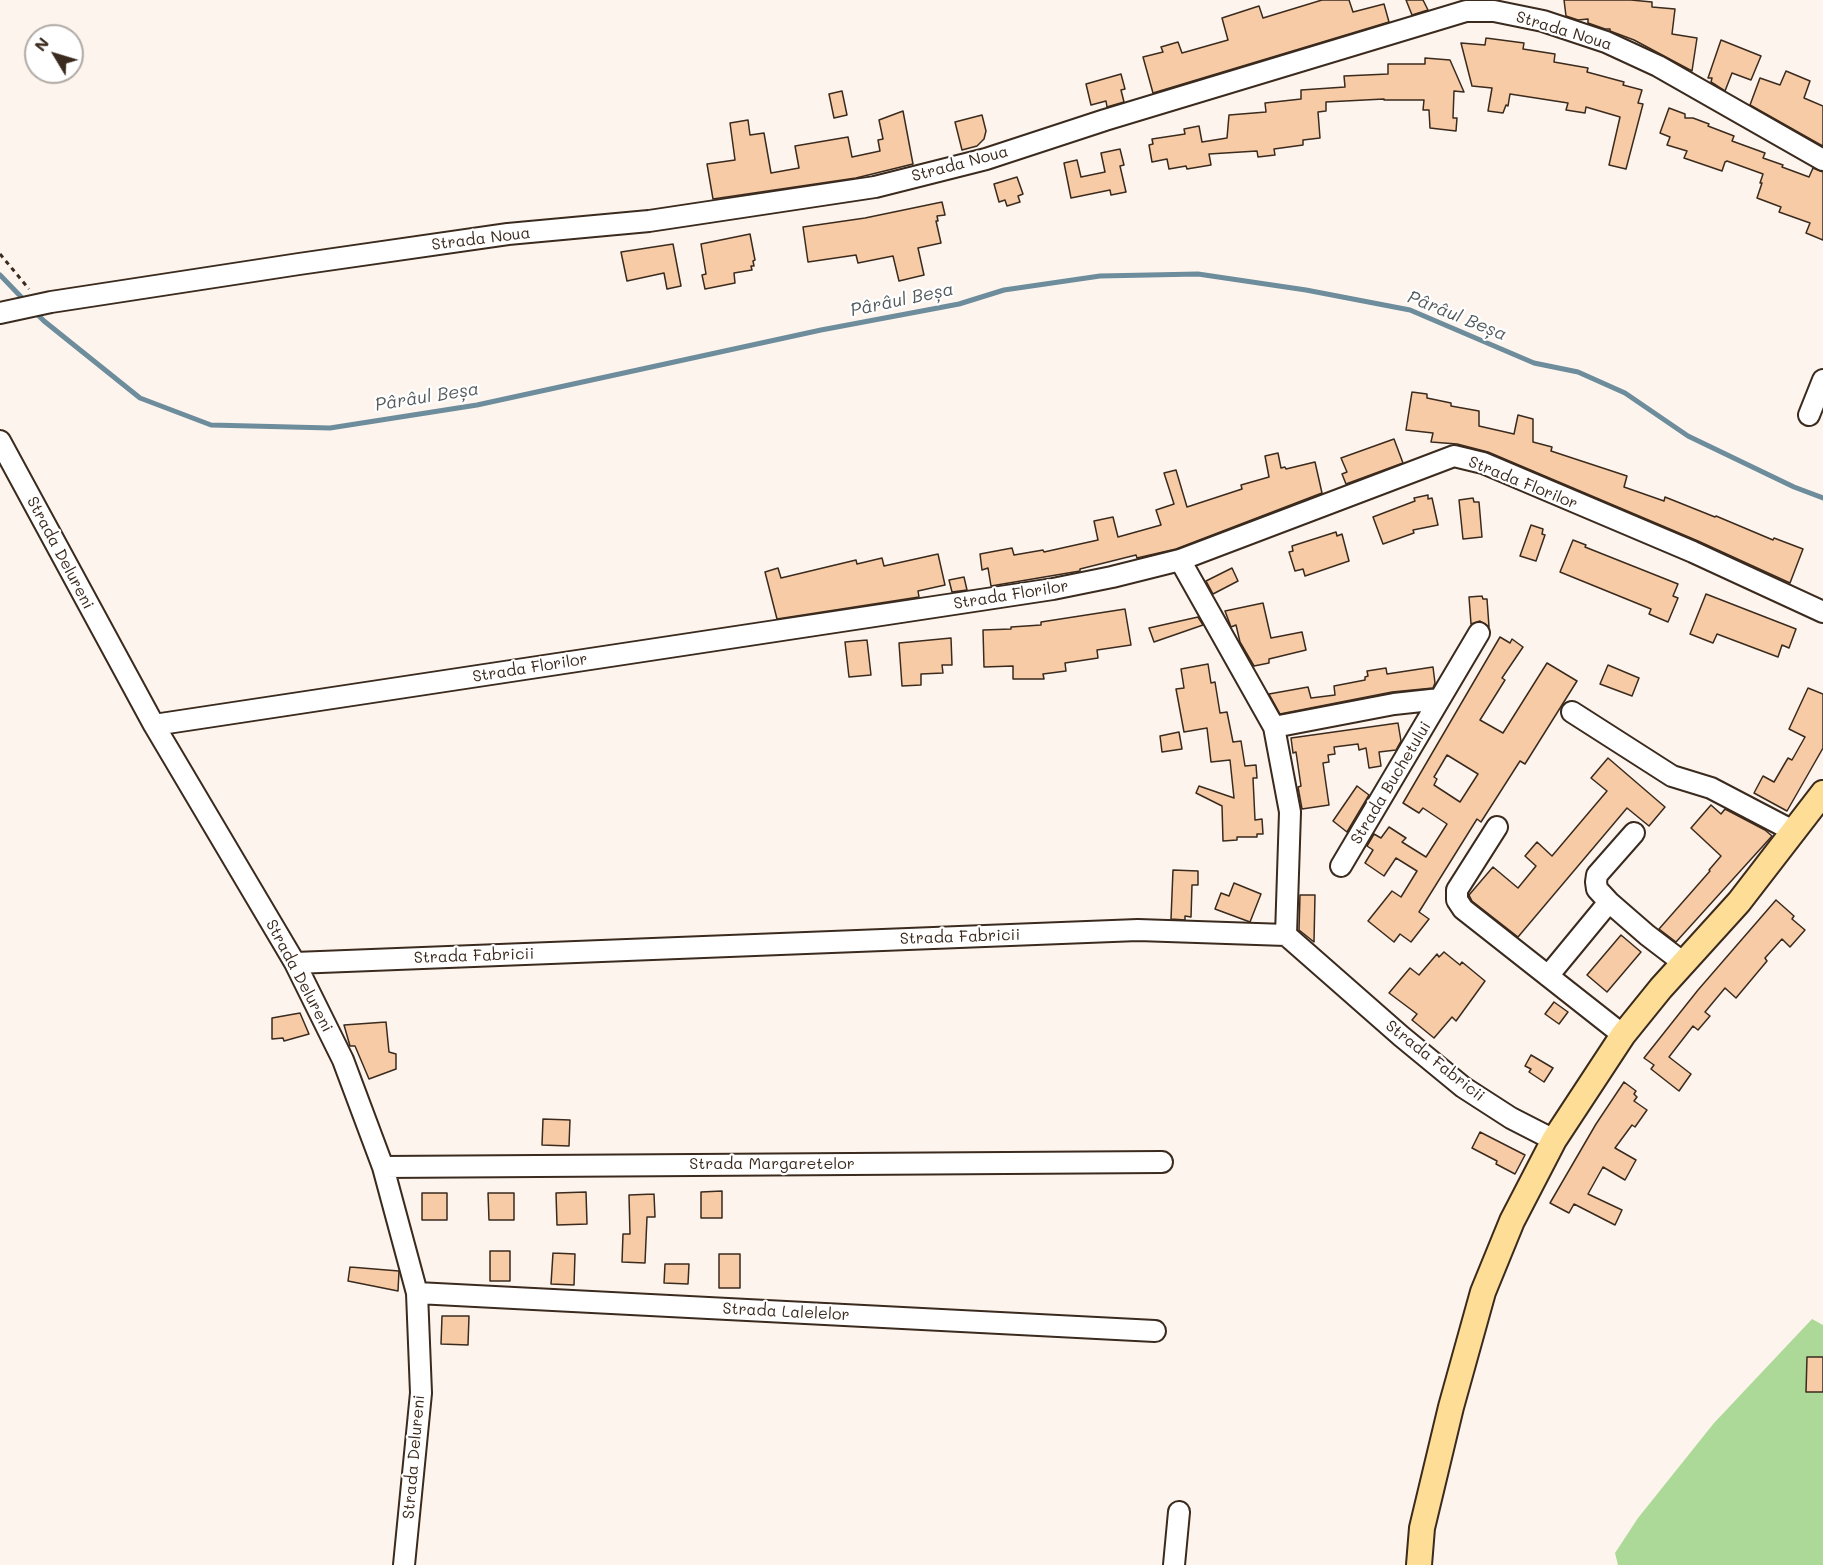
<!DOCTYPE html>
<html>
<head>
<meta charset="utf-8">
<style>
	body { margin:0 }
	#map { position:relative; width:1823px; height:1565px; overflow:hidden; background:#fdf5ed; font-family:Mali,sans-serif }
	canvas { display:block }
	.north { position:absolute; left:24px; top:24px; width:60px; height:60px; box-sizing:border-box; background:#fff; border:2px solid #b1aaa5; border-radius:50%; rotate:308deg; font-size:16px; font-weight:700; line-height:24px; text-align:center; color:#3b2a1e }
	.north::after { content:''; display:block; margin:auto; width:21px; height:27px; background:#3b2a1e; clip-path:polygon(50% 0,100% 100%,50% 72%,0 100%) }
</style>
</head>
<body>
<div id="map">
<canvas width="1823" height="1565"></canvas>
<div class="north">N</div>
</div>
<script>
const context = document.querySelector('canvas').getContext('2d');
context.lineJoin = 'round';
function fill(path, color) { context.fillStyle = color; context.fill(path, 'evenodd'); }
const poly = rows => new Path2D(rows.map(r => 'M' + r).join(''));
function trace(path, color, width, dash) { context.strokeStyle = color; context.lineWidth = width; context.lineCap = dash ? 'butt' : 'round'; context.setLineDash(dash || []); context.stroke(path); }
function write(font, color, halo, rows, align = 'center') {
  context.font = font + ' Mali,sans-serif'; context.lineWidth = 4.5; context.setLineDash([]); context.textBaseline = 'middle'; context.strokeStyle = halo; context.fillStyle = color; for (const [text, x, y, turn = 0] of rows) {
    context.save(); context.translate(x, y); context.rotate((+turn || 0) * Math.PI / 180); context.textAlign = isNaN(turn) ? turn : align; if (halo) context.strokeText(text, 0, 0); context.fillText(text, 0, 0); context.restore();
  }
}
const green = poly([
	[1812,1319,1823,1325,1823,1565,1618,1565,1615,1553,1638,1518,1714,1423]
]);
const stream = poly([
	[0,275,26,302],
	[34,311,44,321,140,398,211,425,330,428,477,405,821,330,959,304,1004,290,1100,276,1198,274,1306,290,1410,310,1534,363,1578,372,1625,393,1688,436,1794,487,1823,498]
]);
const building = poly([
	[1322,0,1349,0,1353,12,1384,4,1389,22,1153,93,1143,57,1163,52,1161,47,1178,42,1182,53,1228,40,1222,18,1259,6,1263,18,1322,0],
	[1406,0,1423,0,1428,10,1412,15,1406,0],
	[1564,0,1631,0,1652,2,1652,7,1675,9,1672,34,1697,38,1692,71,1634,40,1610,31,1610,29,1605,29,1588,23,1588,19,1578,20,1566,16,1564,0],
	[1486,38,1524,43,1523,49,1555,54,1554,62,1588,68,1587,72,1624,82,1623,85,1642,90,1638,103,1643,104,1626,169,1609,165,1620,117,1586,107,1585,113,1566,110,1568,103,1510,94,1508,106,1506,105,1503,113,1488,111,1492,88,1472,86,1461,43,1485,45,1486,38],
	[1721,40,1761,56,1751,80,1732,73,1725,91,1711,82,1712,78,1708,78,1721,40],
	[1425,58,1450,60,1464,92,1454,91,1453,118,1457,118,1456,131,1430,128,1429,110,1423,110,1424,100,1384,100,1384,99,1326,102,1326,111,1318,112,1320,138,1303,140,1303,145,1274,149,1275,155,1258,157,1257,151,1209,154,1211,165,1187,169,1186,166,1169,169,1167,159,1152,162,1149,145,1153,144,1152,139,1185,134,1184,129,1199,126,1202,142,1227,138,1229,115,1266,112,1265,103,1301,99,1301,90,1345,87,1344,76,1388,74,1388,64,1425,64,1425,58],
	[1786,71,1810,81,1804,98,1823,106,1823,146,1750,105,1760,78,1780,85,1786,71],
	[1121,74,1125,89,1121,90,1124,102,1107,107,1106,101,1091,105,1086,84,1121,74],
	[842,91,847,115,834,118,829,94,842,91],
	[1669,108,1685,114,1685,118,1693,118,1709,124,1708,126,1734,136,1732,141,1765,153,1763,158,1783,165,1782,167,1809,177,1813,168,1823,172,1823,240,1806,233,1810,223,1779,212,1781,207,1757,198,1762,183,1760,183,1763,174,1727,161,1725,162,1722,171,1684,158,1687,151,1667,145,1670,137,1660,133,1669,108],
	[903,111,913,164,856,178,713,199,707,164,735,160,730,123,748,120,750,135,764,133,771,173,799,168,795,146,848,137,852,157,880,151,878,140,883,139,879,120,903,111],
	[982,115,986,131,984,139,977,146,962,150,955,122,982,115],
	[1120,149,1124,165,1120,166,1126,192,1111,195,1110,190,1071,198,1064,163,1077,160,1081,177,1105,172,1101,153,1120,149],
	[1017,177,1023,194,1018,196,1020,202,1007,206,1005,200,999,202,994,184,1017,177],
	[942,202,945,215,937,216,938,221,936,221,941,243,918,248,924,275,899,281,893,256,858,263,856,255,808,262,803,227,865,218,942,202],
	[750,234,755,260,753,261,754,266,751,266,752,270,734,273,735,283,705,289,702,275,706,274,701,244,750,234],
	[673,244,681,286,667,289,664,273,627,281,621,252,673,244],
	[1412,392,1427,394,1427,398,1451,403,1451,406,1479,411,1479,426,1514,434,1518,415,1533,419,1533,442,1552,447,1551,451,1627,476,1624,487,1664,501,1665,497,1715,517,1716,516,1773,540,1774,538,1803,549,1790,583,1698,541,1488,452,1457,444,1431,442,1433,433,1406,430,1412,392],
	[1394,439,1403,463,1346,484,1342,474,1347,472,1341,458,1394,439],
	[1278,453,1281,468,1285,467,1286,469,1315,462,1322,493,1176,549,1137,558,1136,555,1080,569,1080,571,991,586,988,568,982,570,980,554,1012,548,1014,555,1043,550,1044,552,1098,540,1094,521,1113,517,1118,537,1161,525,1156,510,1174,504,1164,473,1176,470,1187,507,1242,489,1241,485,1269,477,1265,456,1278,453],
	[1428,495,1428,499,1432,498,1438,525,1413,530,1414,533,1383,544,1373,517,1415,501,1414,498,1428,495],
	[1473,498,1474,502,1479,502,1482,537,1463,539,1459,500,1473,498],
	[1531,525,1543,529,1542,534,1545,535,1536,561,1520,556,1531,525],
	[1336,532,1337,536,1342,534,1349,561,1305,576,1303,569,1295,571,1289,552,1293,551,1292,546,1336,532],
	[1573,540,1586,545,1585,547,1678,584,1673,596,1678,598,1668,622,1649,614,1651,609,1560,572,1573,540],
	[938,554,945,585,918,591,919,597,777,619,765,572,778,568,781,578,856,560,857,564,882,558,884,566,938,554],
	[1232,568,1238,581,1213,594,1206,581,1232,568],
	[964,577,967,590,952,592,949,580,964,577],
	[1706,594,1796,629,1789,648,1782,645,1778,657,1717,634,1713,643,1690,634,1706,594],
	[1482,596,1483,599,1487,599,1489,627,1480,621,1471,624,1469,597,1482,596],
	[1263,603,1271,638,1302,632,1306,650,1269,659,1269,663,1254,666,1240,642,1236,625,1231,627,1225,611,1263,603],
	[1125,609,1131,645,1097,650,1098,658,1065,663,1066,671,1043,674,1044,679,1013,679,1013,666,984,667,983,630,1011,629,1011,627,1041,625,1041,622,1125,609],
	[1198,617,1203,625,1154,642,1149,628,1198,617],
	[1500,637,1510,643,1512,639,1523,647,1502,678,1505,680,1480,720,1503,733,1547,663,1577,681,1525,764,1520,761,1481,822,1477,819,1419,912,1429,919,1411,942,1400,934,1394,942,1368,921,1392,891,1401,897,1417,871,1396,858,1384,876,1365,863,1373,850,1367,846,1374,834,1381,838,1389,827,1406,838,1402,842,1426,857,1447,824,1423,808,1419,813,1403,803,1500,637],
	[1447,755,1478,774,1460,802,1434,785,1437,779,1434,777,1447,755],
	[951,638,952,665,942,665,943,673,921,674,921,685,902,686,899,643,951,638],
	[867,640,871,675,849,677,845,642,867,640],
	[1208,664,1211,683,1215,682,1220,713,1227,712,1233,742,1241,741,1245,766,1256,765,1257,778,1253,778,1255,820,1262,819,1263,834,1257,834,1257,837,1237,837,1237,840,1223,841,1222,806,1196,793,1199,786,1234,798,1230,760,1211,762,1207,728,1184,732,1176,689,1184,688,1181,669,1208,664],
	[1608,665,1639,678,1632,696,1600,684,1608,665],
	[1433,667,1435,683,1433,688,1392,692,1280,714,1269,694,1308,687,1311,698,1335,695,1334,686,1365,680,1365,677,1368,676,1367,671,1386,668,1387,674,1433,667],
	[1808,688,1823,694,1823,748,1787,811,1754,793,1763,776,1774,782,1788,758,1792,760,1805,737,1789,729,1808,688],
	[1398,723,1401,741,1396,750,1379,752,1381,766,1369,768,1366,748,1359,750,1358,744,1334,747,1335,754,1328,755,1329,762,1323,763,1329,805,1302,809,1298,787,1301,786,1296,752,1293,753,1291,738,1398,723],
	[1179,732,1182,749,1162,752,1160,736,1179,732],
	[1608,758,1665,807,1649,826,1627,808,1518,937,1472,901,1469,895,1493,867,1518,888,1536,866,1525,856,1537,842,1552,856,1607,791,1591,778,1608,758],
	[1357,786,1369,795,1347,832,1333,821,1357,786],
	[1711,805,1721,814,1725,809,1765,830,1772,836,1676,942,1659,929,1710,871,1709,870,1721,856,1691,828,1711,805],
	[1173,870,1198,871,1198,885,1192,885,1191,917,1185,916,1185,920,1171,919,1173,870],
	[1234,883,1261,894,1250,922,1215,909,1221,893,1229,896,1234,883],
	[1300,895,1315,895,1314,942,1299,930,1300,895],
	[1776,900,1794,916,1792,919,1805,930,1790,947,1782,939,1765,958,1767,961,1736,998,1725,988,1705,1012,1710,1016,1698,1030,1693,1026,1669,1057,1691,1074,1679,1091,1651,1069,1654,1065,1644,1058,1698,990,1776,900],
	[1621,935,1641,952,1607,992,1587,975,1621,935],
	[1444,952,1460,965,1462,962,1485,981,1456,1021,1452,1017,1434,1038,1412,1020,1417,1014,1389,993,1410,968,1419,975,1437,954,1439,957,1444,952],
	[1554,1002,1568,1012,1559,1024,1545,1014,1554,1002],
	[300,1013,309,1034,284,1041,283,1038,272,1039,272,1018,300,1013],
	[386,1022,389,1052,396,1054,396,1069,369,1079,355,1046,350,1046,344,1025,386,1022],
	[1531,1055,1553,1068,1544,1082,1529,1072,1531,1069,1525,1066,1531,1055],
	[1624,1082,1636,1091,1634,1094,1637,1097,1634,1101,1647,1110,1635,1127,1632,1125,1615,1148,1636,1160,1625,1180,1603,1167,1588,1194,1622,1210,1615,1225,1574,1204,1569,1213,1550,1203,1596,1124,1624,1082],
	[543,1119,570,1120,569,1146,542,1145,543,1119],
	[1480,1132,1525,1155,1515,1174,1496,1164,1497,1161,1472,1148,1480,1132],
	[722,1191,722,1218,701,1218,701,1192,722,1191],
	[586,1192,587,1224,557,1225,556,1193,586,1192],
	[422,1193,447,1193,447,1220,422,1220,422,1193],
	[488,1193,514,1193,514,1220,489,1220,488,1193],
	[654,1194,655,1217,647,1217,645,1263,622,1262,623,1234,630,1234,629,1195,654,1194],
	[490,1251,510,1251,510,1281,490,1281,490,1251],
	[553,1253,575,1254,574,1285,551,1284,553,1253],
	[719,1254,740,1254,740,1288,719,1288,719,1254],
	[665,1264,689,1264,688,1284,664,1283,665,1264],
	[350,1267,399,1271,398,1291,348,1281,350,1267],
	[442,1316,469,1316,468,1345,441,1344,442,1316],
	[1807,1357,1823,1357,1823,1392,1806,1392,1807,1357]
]);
const path = poly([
	[0,254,29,289]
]);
const minor = poly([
	[0,313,51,302,299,264,508,234,649,221,875,187,986,159,1105,120,1466,11,1494,11,1543,21,1606,42,1658,66,1823,160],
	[1809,415,1823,380],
	[0,441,154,725,295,963,343,1060,383,1167,417,1293,421,1393,404,1565],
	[1180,560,1274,727,1290,812,1286,935],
	[1572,712,1672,776,1711,788,1795,832],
	[154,725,1053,589,1112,577,1180,560,1454,456,1483,463,1693,552,1823,612],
	[1274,727,1394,704,1440,699],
	[1497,827,1457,890,1457,900,1463,909,1623,1035],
	[1634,833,1597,875,1596,882,1597,889,1609,902,1647,935,1685,964],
	[1341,866,1479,633],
	[295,963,1138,930,1286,935,1401,1036,1463,1087,1511,1118,1554,1140],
	[1548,976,1609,902],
	[383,1167,1162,1162],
	[417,1293,1155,1331],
	[1174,1565,1179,1512]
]);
const major = poly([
	[1419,1565,1422,1528,1451,1407,1483,1292,1512,1221,1554,1140,1623,1035,1661,988,1739,902,1823,793]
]);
const streetNames = [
	["Strada Noua",1564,31,17],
	["Strada Noua",960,164,-15],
	["Strada Noua",481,239,-7],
	["Strada Florilor",1523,483,22],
	["Strada Delureni",60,553,62],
	["Strada Florilor",1011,595,-9],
	["Strada Florilor",530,668,-9],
	["Strada Buchetului",1391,783,-59],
	["Strada Fabricii",960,937,-2],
	["Strada Fabricii",474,956,-2],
	["Strada Delureni",299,976,62],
	["Strada Fabricii",1435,1061,38],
	["Strada Margaretelor",772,1164],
	["Strada Lalelelor",786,1312,3],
	["Strada Delureni",414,1457,-85]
];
const waterNames = [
	["Pârâul Beșa",902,300,-12],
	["Pârâul Beșa",1457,316,22],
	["Pârâul Beșa",427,397,-9]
];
fill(green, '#add998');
trace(stream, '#6d8c9c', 5);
fill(building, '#f6cba5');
trace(building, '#3b2a1e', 1.5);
trace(minor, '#3b2a1e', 24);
trace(major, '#3b2a1e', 28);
trace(path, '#3b2a1e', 3, [4.5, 4.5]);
trace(minor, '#fff', 20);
trace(major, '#fedd96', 24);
write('16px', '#3b2a1e', '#fff', streetNames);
write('italic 18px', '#545b5d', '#fff', waterNames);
</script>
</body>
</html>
